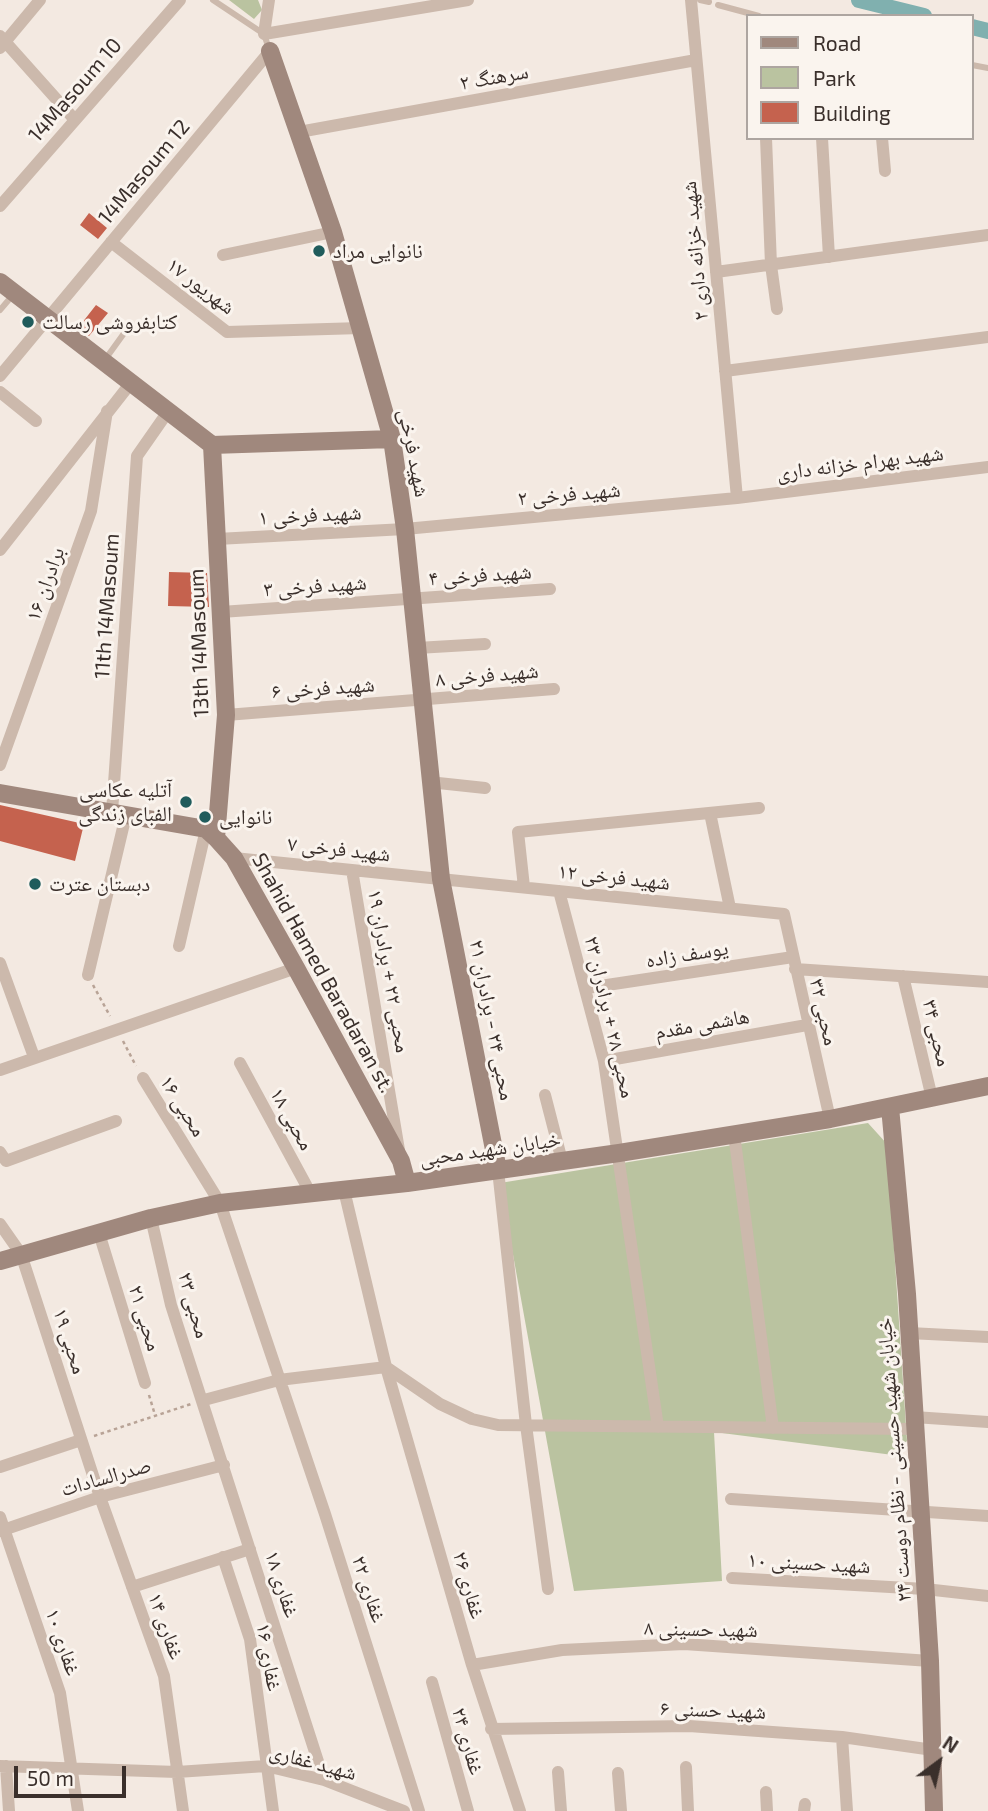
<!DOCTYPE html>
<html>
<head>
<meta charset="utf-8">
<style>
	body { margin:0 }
	#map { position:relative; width:988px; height:1811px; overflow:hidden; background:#f3e9e1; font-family:"Exo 2",sans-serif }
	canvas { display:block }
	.legend { position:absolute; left:746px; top:14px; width:228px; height:126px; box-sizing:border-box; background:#faf4ee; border:2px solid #ada5a0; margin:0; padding:9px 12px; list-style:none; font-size:21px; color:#3a2f2b }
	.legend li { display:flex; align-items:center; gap:14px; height:35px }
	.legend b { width:35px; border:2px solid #ada5a0 }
	.north { position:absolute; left:904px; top:1727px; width:70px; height:70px; -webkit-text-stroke:5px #faf4ee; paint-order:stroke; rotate:33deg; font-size:19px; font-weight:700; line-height:28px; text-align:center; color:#3a2f2b }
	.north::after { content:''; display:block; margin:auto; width:24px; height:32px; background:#3a2f2b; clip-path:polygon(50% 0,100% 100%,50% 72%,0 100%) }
	.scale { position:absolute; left:14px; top:1766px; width:112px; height:32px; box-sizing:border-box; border:4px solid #3a2f2b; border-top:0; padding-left:9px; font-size:21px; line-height:24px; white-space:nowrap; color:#3a2f2b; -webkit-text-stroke:5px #faf4ee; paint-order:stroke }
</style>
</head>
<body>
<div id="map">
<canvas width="988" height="1811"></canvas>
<ul class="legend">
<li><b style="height:9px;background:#a0887d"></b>Road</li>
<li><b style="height:19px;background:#bac3a0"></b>Park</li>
<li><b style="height:19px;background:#c5624e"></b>Building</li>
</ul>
<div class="north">N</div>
<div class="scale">50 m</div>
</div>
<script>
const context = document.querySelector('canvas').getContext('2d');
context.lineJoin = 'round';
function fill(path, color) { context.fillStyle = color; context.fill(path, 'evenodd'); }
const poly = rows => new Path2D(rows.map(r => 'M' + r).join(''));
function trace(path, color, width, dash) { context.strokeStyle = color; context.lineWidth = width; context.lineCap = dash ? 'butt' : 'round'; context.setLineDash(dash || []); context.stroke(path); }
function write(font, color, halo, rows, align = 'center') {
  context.font = font + ' "Exo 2","Noto Naskh Arabic",sans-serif'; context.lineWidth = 6; context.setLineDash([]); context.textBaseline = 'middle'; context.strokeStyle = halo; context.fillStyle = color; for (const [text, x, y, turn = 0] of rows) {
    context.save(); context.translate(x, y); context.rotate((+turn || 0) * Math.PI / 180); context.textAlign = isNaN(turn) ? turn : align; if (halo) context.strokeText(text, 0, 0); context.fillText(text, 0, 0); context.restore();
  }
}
const green = poly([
	[229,0,258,0,262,10,254,19],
	[868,1123,887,1144,907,1441,893,1455,714,1432,722,1581,574,1591,500,1183]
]);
const canal = poly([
	[859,0,924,16],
	[972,27,988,31]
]);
const building = poly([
	[89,213,107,228,98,239,80,225],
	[96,305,108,313,89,336,78,328],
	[169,572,207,573,209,607,168,606],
	[0,805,84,824,75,861,0,841]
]);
const path = poly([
	[93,985,110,1016],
	[123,1041,136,1066],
	[149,1395,155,1415],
	[94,1436,191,1404]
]);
const lane = poly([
	[213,0,264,34,269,49],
	[700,0,709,2],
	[718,5,759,16],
	[972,65,988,68],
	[0,310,12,296],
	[104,361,130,325]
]);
const street = poly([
	[269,0,264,34,468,0],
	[691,0,737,498],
	[0,36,75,120],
	[0,48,40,0],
	[299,132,696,60],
	[766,138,771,265,777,309],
	[822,138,829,257],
	[882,138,885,171],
	[0,206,180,0],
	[111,242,227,332,361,328],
	[223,255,333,232],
	[716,272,988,235],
	[725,371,988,337],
	[0,376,270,51],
	[0,392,36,421],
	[217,539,405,529,737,498,988,467],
	[0,550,130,384],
	[221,612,550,589],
	[417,648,485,644],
	[226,715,554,689],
	[0,765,91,511,107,411],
	[429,782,485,788],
	[112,812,137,456,167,413],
	[710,813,730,908],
	[234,858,784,914,830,1119],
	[352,870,399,1150],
	[524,887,518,832,759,808],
	[559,891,604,1061,658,1427],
	[179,946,206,829],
	[0,963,34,1057],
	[795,969,988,982],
	[88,975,126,815],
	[903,976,932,1098],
	[587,988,793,957],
	[604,1061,807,1025],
	[240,1063,311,1194],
	[0,1070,296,968],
	[143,1078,220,1203,325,1514,419,1811],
	[545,1095,562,1161],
	[734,1134,773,1428],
	[0,1152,6,1161,116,1121],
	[498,1170,526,1425,548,1589],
	[344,1190,386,1367,472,1665,520,1811],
	[151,1218,171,1305,324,1780],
	[0,1224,21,1254,100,1497,164,1676,183,1811],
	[99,1233,145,1383],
	[909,1333,988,1337],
	[204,1400,279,1380,386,1367,440,1404,472,1419,498,1425,914,1429],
	[914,1417,988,1422],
	[0,1467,81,1440],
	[731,1499,988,1516],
	[0,1517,60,1693,78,1811],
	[0,1531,100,1497,224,1465],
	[223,1557,250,1639,273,1811],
	[732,1578,925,1589,988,1596],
	[132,1587,250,1549],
	[472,1665,562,1650,684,1644,930,1661],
	[432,1682,468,1811],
	[491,1729,689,1726,842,1737,933,1750],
	[842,1737,847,1811],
	[0,1766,177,1772,266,1766,324,1780,404,1811],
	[6,1766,9,1811],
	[686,1767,688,1811],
	[558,1772,561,1811],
	[618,1773,621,1811],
	[766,1792,767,1811],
	[804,1811,805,1804]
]);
const secondary = poly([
	[270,51,333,232,392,439,405,529,441,879,498,1170],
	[0,282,212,445,392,439],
	[212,445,226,715,216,838],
	[0,793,206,829,216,838,234,858,296,968,401,1161,407,1183],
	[890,1107,907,1294,930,1661,934,1811],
	[0,1261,151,1218,220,1203,407,1183,619,1153,830,1119,988,1086]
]);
const markers = [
	[319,251,7,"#205c5c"],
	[28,322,7,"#205c5c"],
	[186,802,7,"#205c5c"],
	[205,817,7,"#205c5c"],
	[35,884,7,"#205c5c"]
];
const streetNames = [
	["سرهنگ ۲",494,77,-10],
	["14Masoum 10",75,90,-49],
	["14Masoum 12",144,172,-50],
	["شهید خزانه داری ۲",695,251,-95],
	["۱۷ شهریور",201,286,37],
	["شهید فرخی",414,453,79],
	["شهید بهرام خزانه داری",860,463,-7],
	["شهید فرخی ۲",569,494,-5],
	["شهید فرخی ۱",310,515,-3],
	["شهید فرخی ۴",480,575,-4],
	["برادران ۱۶",45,584,-70],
	["شهید فرخی ۳",315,586,-4],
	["11th 14Masoum",107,606,-86],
	["13th 14Masoum",199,643,-92],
	["شهید فرخی ۸",487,675,-5],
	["شهید فرخی ۶",323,688,-4],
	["شهید فرخی ۷",339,849,6],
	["شهید فرخی ۱۲",614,877,6],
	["یوسف زاده",687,954,-9],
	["محبی ۲۲ + برادران ۱۹",389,971,80],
	["Shahid Hamed Baradaran st.",323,973,61],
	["محبی ۳۲",824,1012,77],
	["محبی ۲۸ + برادران ۲۳",610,1017,77],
	["محبی ۲۴ - برادران ۲۱",492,1020,79],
	["هاشمی مقدم",702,1024,-10],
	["محبی ۳۴",937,1033,77],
	["محبی ۱۶",183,1106,58],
	["محبی ۱۸",292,1119,61],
	["خیابان شهید محبی",490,1149,-8],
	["محبی ۲۳",194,1305,74],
	["محبی ۲۱",145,1318,73],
	["محبی ۱۹",70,1341,72],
	["خیابان شهید حسینی - نظام دوست ۲۴",894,1460,-94],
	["صدرالسادات",106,1477,-16],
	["شهید حسینی ۱۰",809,1563,3],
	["غفاری ۱۸",282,1584,72],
	["غفاری ۲۶",469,1585,74],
	["غفاری ۲۲",369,1589,72],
	["غفاری ۱۴",166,1626,70],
	["شهید حسینی ۸",701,1629,1],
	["غفاری ۱۰",63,1642,71],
	["غفاری ۱۶",269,1657,80],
	["شهید حسنی ۶",713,1710,2],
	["غفاری ۲۴",468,1741,74],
	["شهید غفاری",313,1762,15]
];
const poiNames = [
	["نانوایی مراد",333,251],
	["کتابفروشی رسالت",42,322],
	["آتلیه عکاسی",172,790,"right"],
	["الفبای زندگی",172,814,"right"],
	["نانوایی",219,817],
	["دبستان عترت",49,884]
];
fill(green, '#bac3a0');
trace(canal, '#80b0af', 16);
fill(building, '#c5624e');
trace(path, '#b8a396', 2.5, [3.5, 3.5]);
trace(lane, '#ccb9ac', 6);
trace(street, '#ccb9ac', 12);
trace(secondary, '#a0887d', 18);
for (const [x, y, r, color] of markers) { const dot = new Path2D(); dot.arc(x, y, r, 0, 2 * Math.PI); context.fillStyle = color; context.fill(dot); trace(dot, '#faf4ee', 2.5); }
write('21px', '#3a2f2b', '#faf4ee', streetNames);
write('21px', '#3a2f2b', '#faf4ee', poiNames, 'left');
</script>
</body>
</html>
